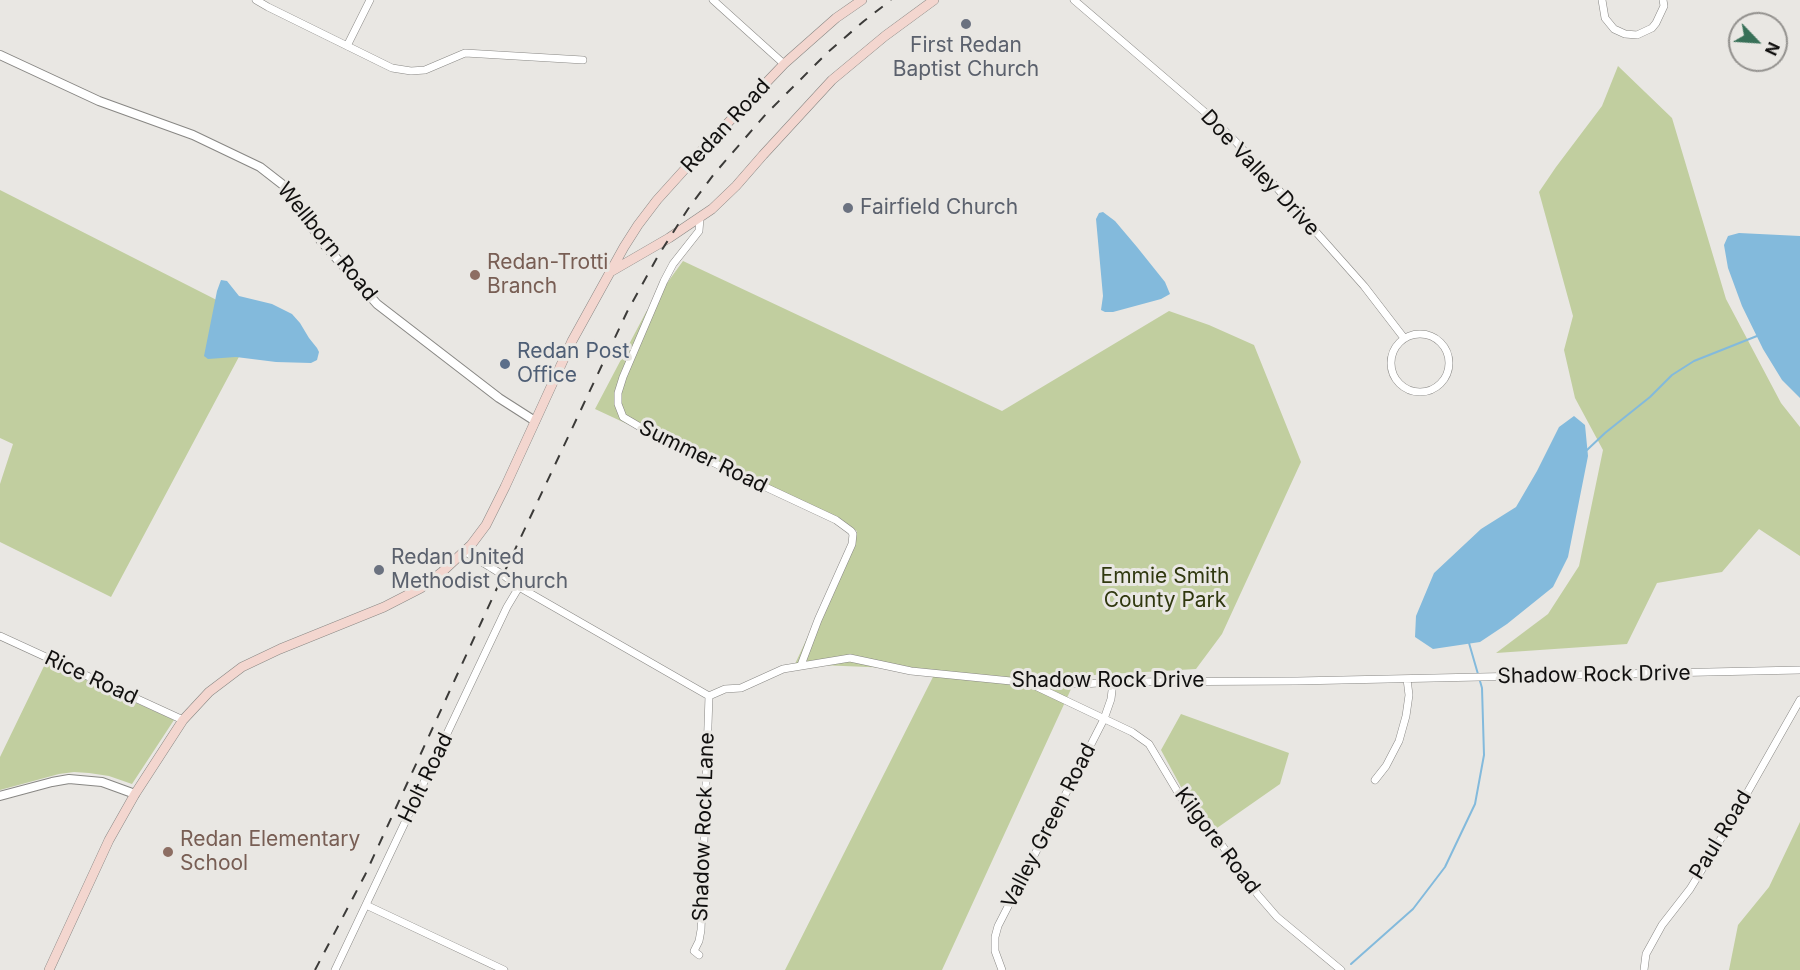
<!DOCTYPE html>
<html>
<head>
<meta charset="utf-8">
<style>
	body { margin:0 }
	#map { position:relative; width:1800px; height:970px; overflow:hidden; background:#e9e7e3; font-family:Inter,sans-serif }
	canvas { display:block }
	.north { position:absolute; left:1728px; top:12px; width:60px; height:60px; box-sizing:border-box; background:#e9e7e3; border:2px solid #93918e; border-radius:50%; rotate:115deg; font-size:16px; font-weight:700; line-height:24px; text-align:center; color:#11100f }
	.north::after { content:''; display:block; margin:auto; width:21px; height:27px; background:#387058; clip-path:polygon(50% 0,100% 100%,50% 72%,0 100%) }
</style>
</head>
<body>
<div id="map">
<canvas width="1800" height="970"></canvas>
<div class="north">N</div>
</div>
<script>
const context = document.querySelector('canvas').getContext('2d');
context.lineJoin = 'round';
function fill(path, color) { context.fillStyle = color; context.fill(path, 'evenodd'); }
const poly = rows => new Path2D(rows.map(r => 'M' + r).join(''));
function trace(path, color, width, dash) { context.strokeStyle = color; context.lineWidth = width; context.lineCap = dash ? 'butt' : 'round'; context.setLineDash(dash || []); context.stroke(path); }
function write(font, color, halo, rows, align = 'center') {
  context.font = font + ' Inter,sans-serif'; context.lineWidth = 6; context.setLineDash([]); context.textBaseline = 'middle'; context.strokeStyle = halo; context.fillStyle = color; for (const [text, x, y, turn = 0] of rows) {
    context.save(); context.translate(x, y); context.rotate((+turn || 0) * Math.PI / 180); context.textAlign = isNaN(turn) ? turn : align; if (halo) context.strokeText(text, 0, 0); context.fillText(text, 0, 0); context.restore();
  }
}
const green = poly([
	[1618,66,1672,118,1726,299,1781,403,1800,427,1800,556,1759,529,1722,572,1657,583,1627,644,1496,653,1548,614,1579,566,1603,450,1575,398,1564,350,1573,316,1539,192,1556,167,1602,106],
	[0,190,258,321,111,597,0,542,0,484,13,444,0,438],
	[683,261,1002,411,1169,311,1209,325,1254,345,1301,462,1222,634,1196,669,1077,676,942,970,785,970,935,673,892,668,795,664,857,531,595,409,646,312],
	[46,662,174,720,132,784,109,776,89,773,74,772,59,774,0,790,0,757],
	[1181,714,1289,753,1280,784,1217,828,1187,798,1161,750],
	[1800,822,1800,970,1729,970,1738,925,1769,887]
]);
const water = poly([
	[1103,212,1115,221,1137,247,1165,282,1170,294,1161,299,1113,312,1105,312,1101,310,1103,296,1096,219,1099,213],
	[1739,233,1800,236,1800,398,1782,380,1763,349,1742,306,1728,268,1724,245,1728,236],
	[221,280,227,281,239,296,272,304,292,314,300,323,309,338,317,348,319,352,317,360,311,363,276,362,236,357,208,359,204,356,217,291],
	[1574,416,1585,425,1588,456,1568,557,1553,587,1507,624,1480,642,1433,649,1415,637,1416,616,1434,573,1481,529,1516,507,1537,471,1559,427]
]);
const stream = poly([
	[1587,450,1605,433,1650,397,1672,375,1694,361,1757,336],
	[1351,964,1413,909,1445,867,1475,804,1484,755,1482,688,1469,643]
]);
const minor = poly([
	[256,0,268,7,392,68,411,71,425,70,465,53,583,60],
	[713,0,784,64],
	[1074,0,1214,120,1237,143,1364,286,1404,338],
	[1602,0,1605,18,1614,29,1625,34,1637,35,1652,28,1656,23,1664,6,1663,0],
	[347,46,370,0],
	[700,218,699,231,673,264,664,281,623,377,618,393,618,404,623,417,652,434,836,520,851,531,853,534,852,544,818,620,801,665],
	'1391 363a29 29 0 1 1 58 0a29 29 0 1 1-58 0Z',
	[464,551,503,575,519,587,709,696,725,689,741,688,783,669,850,658,911,671,1031,683,1083,684,1113,682,1297,681,1800,670],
	[0,636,183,720],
	[1033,685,1132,732,1149,744,1183,801,1208,826,1258,895,1277,917,1341,970],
	[1375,780,1386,766,1399,741,1406,716,1409,695,1407,679],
	[366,905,504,970],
	[699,955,694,951,699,941,701,930,709,696],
	[335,970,507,607,519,587],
	[1002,970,995,951,995,937,998,926,1104,719,1111,699,1113,682],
	[1644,970,1646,954,1662,925,1690,889,1725,832,1800,700]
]);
const tertiary = poly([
	[0,55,99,101,193,135,260,167,287,188,321,241,377,304,499,398,535,421],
	[0,796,52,782,69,779,102,782,135,794]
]);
const secondary = poly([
	[612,271,669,238,712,209,736,186,763,155,832,80,885,36,934,0],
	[49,970,109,840,135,794,183,720,209,692,242,667,280,649,384,607,421,588,442,572,471,545,486,525,505,487,572,341,624,247,638,225,657,200,703,149,784,64,836,18,862,0]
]);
const rail = poly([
	[315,970,365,875,503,575,627,312,658,256,688,209,714,174,766,114,828,52,864,21,891,0]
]);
const markers = [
	[966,24,6,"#6b7280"],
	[848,208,6,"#6b7280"],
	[475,275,6,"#8d6e63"],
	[505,364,6,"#5c6f8a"],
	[379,570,6,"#6b7280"],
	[168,852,6,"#8d6e63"]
];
const worshipNames = [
	["First Redan",966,46,"center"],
	["Baptist Church",966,70,"center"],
	["Fairfield Church",860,208],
	["Redan United",391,558],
	["Methodist Church",391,582]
];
const streetNames = [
	["Redan Road",726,126,-47],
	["Doe Valley Drive",1260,173,47],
	["Wellborn Road",327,242,51],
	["Summer Road",703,457,26],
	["Shadow Rock Drive",1594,675,-1],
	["Rice Road",91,678,25],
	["Shadow Rock Drive",1108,681],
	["Holt Road",426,778,-64],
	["Valley Green Road",1049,826,-63],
	["Shadow Rock Lane",704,827,-88],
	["Paul Road",1721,835,-59],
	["Kilgore Road",1217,841,53]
];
const educationNames = [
	["Redan-Trotti",487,263],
	["Branch",487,287],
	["Redan Elementary",180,840],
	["School",180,864]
];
const serviceNames = [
	["Redan Post",517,352],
	["Office",517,376]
];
const parkNames = [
	["Emmie Smith",1165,577],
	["County Park",1165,601]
];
fill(green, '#c1ce9f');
fill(water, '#83badc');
trace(stream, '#83badc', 2);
trace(minor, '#888784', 8);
trace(tertiary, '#888784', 10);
trace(secondary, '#888784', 10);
trace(minor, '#fff', 7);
trace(tertiary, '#fff', 8);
trace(secondary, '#f3d6cf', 9);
trace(rail, '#3c3b39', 2, [10, 10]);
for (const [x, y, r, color] of markers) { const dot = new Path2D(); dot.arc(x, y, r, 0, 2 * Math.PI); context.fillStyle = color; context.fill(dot); trace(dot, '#e9e7e3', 2); }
write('21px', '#5b616d', '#e9e7e3', worshipNames, 'left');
write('21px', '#11100f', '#e9e7e3', streetNames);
write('21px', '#785e54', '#e9e7e3', educationNames, 'left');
write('21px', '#4e5e75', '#e9e7e3', serviceNames, 'left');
write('21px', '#30380f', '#e9e7e3', parkNames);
</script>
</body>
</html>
